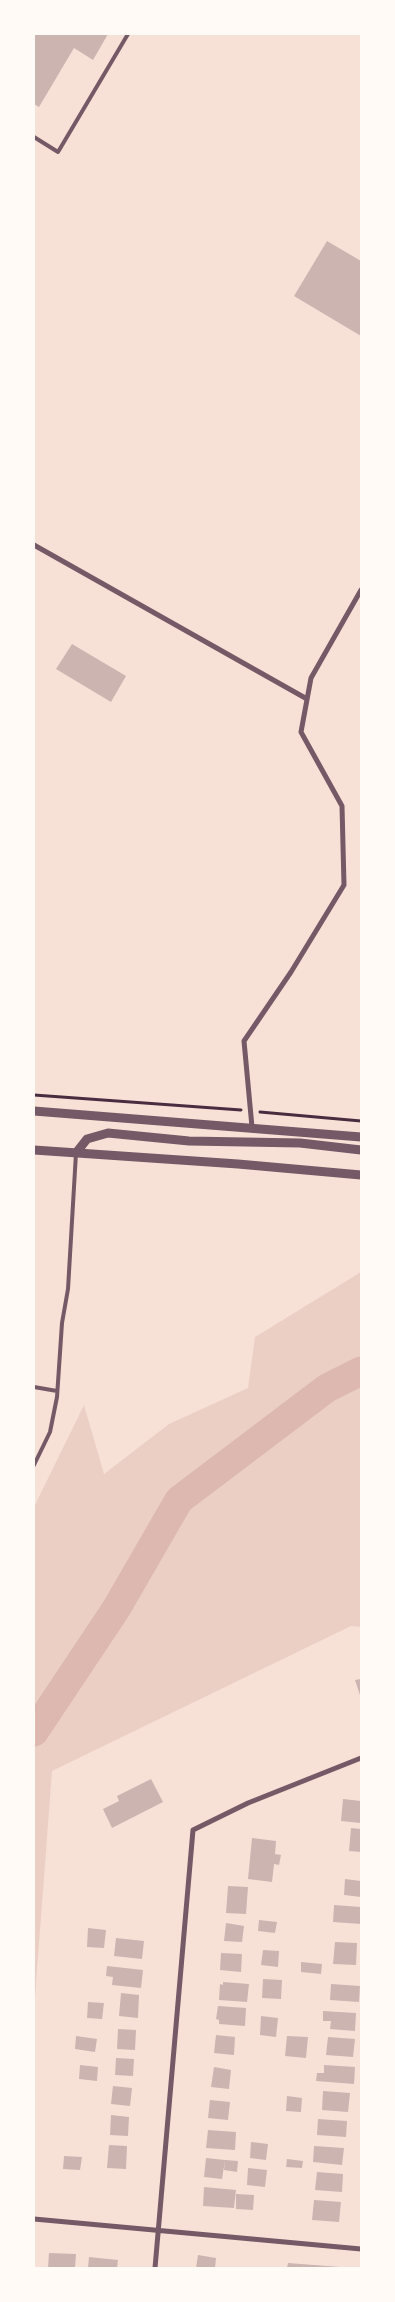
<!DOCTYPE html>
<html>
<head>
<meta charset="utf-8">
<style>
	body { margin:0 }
	#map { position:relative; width:395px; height:2302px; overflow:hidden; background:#f7e1d7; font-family:"Archivo Narrow",sans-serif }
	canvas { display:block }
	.frame { position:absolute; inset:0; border:35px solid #fffaf5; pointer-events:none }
</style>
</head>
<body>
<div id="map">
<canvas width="395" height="2302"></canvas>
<div class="frame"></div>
</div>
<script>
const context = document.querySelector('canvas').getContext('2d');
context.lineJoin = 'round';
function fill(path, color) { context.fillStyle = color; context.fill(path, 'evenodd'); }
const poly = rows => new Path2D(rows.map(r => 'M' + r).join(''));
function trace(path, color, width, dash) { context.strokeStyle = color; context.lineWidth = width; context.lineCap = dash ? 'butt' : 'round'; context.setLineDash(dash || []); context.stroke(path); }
const green = poly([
	[361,1272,361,1627,351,1626,52,1771,34,2011,34,1507,84,1405,104,1474,169,1424,248,1388,255,1337]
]);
const river = poly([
	[34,1732,116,1609,179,1500,327,1388,361,1371]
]);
const building = poly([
	[34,34,108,34,93,60,74,48,39,107,34,104],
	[327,241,361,261,361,336,294,296],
	[72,644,126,676,111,702,56,669],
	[361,1679,361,1698,355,1680],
	[151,1779,163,1802,112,1828,103,1809,119,1801,117,1796],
	[343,1799,361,1801,361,1823,341,1821],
	[351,1828,361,1829,361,1852,349,1851],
	[252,1838,276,1841,275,1854,281,1855,279,1865,274,1864,272,1882,248,1879],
	[345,1879,361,1881,361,1897,344,1895],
	[228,1886,248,1887,246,1914,226,1913],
	[334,1905,361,1907,361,1924,333,1922],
	[259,1920,277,1922,275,1933,258,1931],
	[226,1923,244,1926,242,1942,224,1941],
	[88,1928,106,1930,104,1948,87,1947],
	[116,1938,144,1941,142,1959,114,1956],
	[335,1942,357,1943,356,1965,333,1964],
	[263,1950,279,1951,278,1967,261,1965],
	[221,1953,242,1954,241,1972,220,1970],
	[301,1962,322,1964,321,1974,301,1972],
	[107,1966,143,1970,141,1988,112,1985,113,1977,106,1976],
	[263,1979,282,1980,281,1999,262,1998],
	[223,1982,249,1984,247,2002,219,2000,220,1984,223,1985],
	[331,1984,360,1986,359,2002,330,2000],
	[121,1993,139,1995,138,2018,119,2016],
	[88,2002,104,2003,102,2019,87,2018],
	[218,2006,246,2008,245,2026,219,2024,219,2020,216,2019],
	[323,2011,356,2013,355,2031,330,2029,331,2021,323,2021],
	[261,2016,278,2018,276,2037,260,2035],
	[118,2029,136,2030,135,2050,117,2049],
	[216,2035,235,2037,234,2055,214,2053],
	[76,2036,97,2039,95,2052,75,2049],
	[287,2036,308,2037,306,2058,285,2056],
	[328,2037,355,2039,353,2057,326,2055],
	[116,2058,134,2059,133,2076,115,2075],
	[80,2065,98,2067,97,2081,79,2079],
	[324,2065,355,2067,354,2084,316,2081,317,2073,324,2073],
	[214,2067,231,2070,229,2089,211,2087],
	[113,2086,132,2088,130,2106,111,2104],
	[323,2091,350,2093,348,2112,322,2110],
	[287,2096,302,2098,301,2112,286,2111],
	[210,2100,230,2102,228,2120,208,2118],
	[111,2115,129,2117,128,2136,110,2135],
	[318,2119,347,2121,346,2137,317,2135],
	[208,2130,236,2132,235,2150,206,2148],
	[251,2142,268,2144,266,2160,250,2158],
	[109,2145,127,2146,126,2169,107,2168],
	[314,2146,344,2148,342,2165,313,2162],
	[64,2156,82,2157,80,2170,63,2169],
	[206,2158,225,2160,222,2179,204,2177],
	[287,2159,303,2161,302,2168,286,2167],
	[225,2160,238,2161,237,2172,224,2170],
	[248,2168,267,2170,265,2187,247,2185],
	[317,2172,343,2174,342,2192,315,2190],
	[204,2187,236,2190,234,2208,203,2206],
	[236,2194,254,2195,253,2210,236,2209],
	[314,2200,341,2202,339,2222,312,2220],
	[49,2253,76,2254,75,2268,48,2268],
	[198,2255,216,2258,215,2268,196,2268],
	[89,2257,118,2260,117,2268,88,2268],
	[288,2263,340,2267,339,2268,287,2268]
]);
const path = poly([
	[34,1095,241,1110],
	[260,1112,361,1121]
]);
const service = poly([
	[34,137,58,152,128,34],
	[34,1387,57,1391],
	[34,1465,50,1432,57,1397,62,1323,68,1289,76,1153]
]);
const minor = poly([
	[34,545,307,699],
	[252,1127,244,1041,291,972,344,885,342,806,301,732,311,678,361,590],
	[34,2219,361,2249],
	[155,2268,193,1830,248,1803,361,1758]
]);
const tertiary = poly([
	[34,1111,361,1137],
	[34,1150,238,1164,361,1175],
	[76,1153,87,1139,108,1133,189,1141,300,1143,361,1150]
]);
fill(green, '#ebcfc5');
trace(river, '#dcb8b0', 29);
fill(building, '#ccb4b1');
trace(path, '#4a2c40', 3);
trace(service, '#755966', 4);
trace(minor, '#755966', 5);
trace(tertiary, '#755966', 9);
</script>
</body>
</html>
